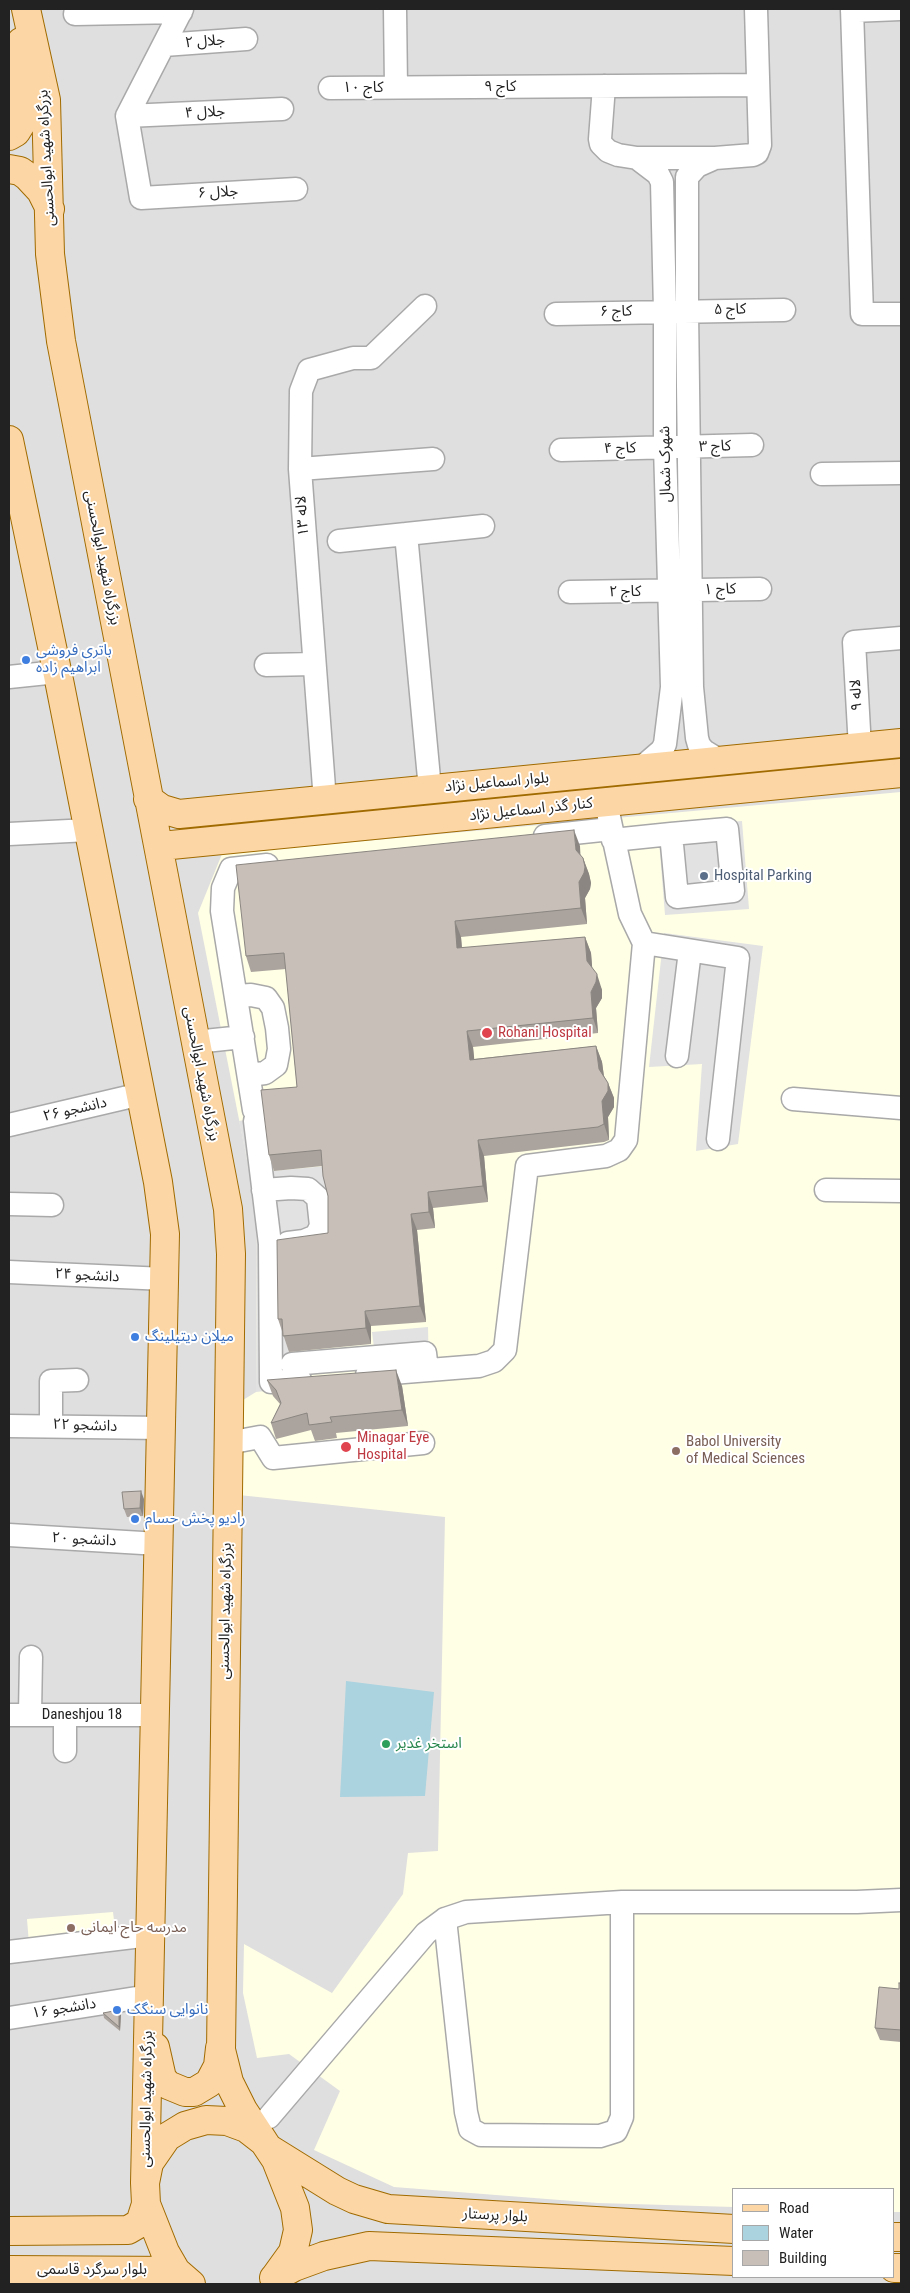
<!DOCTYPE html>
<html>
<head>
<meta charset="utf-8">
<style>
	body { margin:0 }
	#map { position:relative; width:910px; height:2293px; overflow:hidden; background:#f2efe9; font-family:"Roboto Condensed",sans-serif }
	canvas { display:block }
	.frame { position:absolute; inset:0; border:10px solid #222; pointer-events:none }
	.legend { position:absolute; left:732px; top:2188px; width:162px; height:90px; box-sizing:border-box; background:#fff; border:1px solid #a7a7a7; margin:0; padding:6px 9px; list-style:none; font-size:15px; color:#222 }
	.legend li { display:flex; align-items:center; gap:10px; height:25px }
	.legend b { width:25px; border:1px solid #a7a7a7 }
</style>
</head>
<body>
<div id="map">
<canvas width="910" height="2293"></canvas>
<div class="frame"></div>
<ul class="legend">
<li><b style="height:6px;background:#fcd6a4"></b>Road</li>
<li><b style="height:14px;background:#aad3df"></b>Water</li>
<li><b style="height:14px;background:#c7bfb8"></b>Building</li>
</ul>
</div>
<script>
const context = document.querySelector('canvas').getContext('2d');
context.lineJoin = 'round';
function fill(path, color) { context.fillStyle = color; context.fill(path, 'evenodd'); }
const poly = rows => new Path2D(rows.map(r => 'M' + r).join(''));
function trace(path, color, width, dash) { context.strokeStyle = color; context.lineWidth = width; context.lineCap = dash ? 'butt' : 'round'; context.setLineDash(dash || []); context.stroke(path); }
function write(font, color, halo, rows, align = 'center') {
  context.font = font + ' "Roboto Condensed","Noto Sans Arabic",sans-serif'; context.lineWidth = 4; context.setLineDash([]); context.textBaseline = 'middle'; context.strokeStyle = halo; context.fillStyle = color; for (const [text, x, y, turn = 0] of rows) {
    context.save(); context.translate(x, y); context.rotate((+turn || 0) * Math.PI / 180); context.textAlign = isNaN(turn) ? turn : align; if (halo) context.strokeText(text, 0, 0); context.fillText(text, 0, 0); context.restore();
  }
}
const residential = poly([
	[9,9,901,9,901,2284,9,2284],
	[734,2189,894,2189,894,2277,734,2277]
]);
const education = poly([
	[901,792,901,2212,894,2212,894,2189,734,2189,734,2207,598,2203,394,2187,314,2150,340,2091,289,2054,257,2058,243,1993,244,1944,332,1993,403,1894,408,1853,438,1851,445,1517,239,1495,243,1400,256,1392,257,1210,198,913,222,854],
	[113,1912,116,1937,29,1944,27,1919]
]);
const parking = poly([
	[742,821,749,909,665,915,659,841,632,830],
	[664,933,763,946,738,1144,696,1151,702,1064,649,1067],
	[267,1116,273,1171,326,1166,334,1249,288,1335,291,1388,256,1392,257,1210,239,1121],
	[428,1327,429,1374,378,1379,372,1332]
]);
const water = poly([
	[346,1681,434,1692,425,1796,340,1797]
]);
const minor = poly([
	[182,9,127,116,141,198,296,189],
	[395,9,396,87],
	[852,9,862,314,901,314],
	[852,11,900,9],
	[75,14,181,12],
	[164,45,246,39],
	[604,86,600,139,601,144,608,151,618,155,637,158,715,158,753,155,757,153,760,145,756,9],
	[330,88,757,85],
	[127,116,282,109],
	[637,158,658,174,662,182,665,311,665,447,672,687,665,744,662,750,640,769],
	[715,158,697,166,687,177,687,311,692,687,697,738,699,745,704,751,722,762],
	[556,314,784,310],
	[561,450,752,445],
	[300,469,433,459],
	[822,474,901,473],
	[406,534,430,789],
	[339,541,483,526],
	[570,592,760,589],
	[266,665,314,664],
	[9,677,57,672],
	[860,748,854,642,901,638],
	[325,801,300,469,301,391,309,370,353,358,371,358,425,306],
	[9,834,89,830],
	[545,836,611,829],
	[613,840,671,834,727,829,733,891,677,897,671,834],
	[644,943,738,958,718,1139],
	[236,996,251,995,266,998,273,1008,277,1028,279,1049,276,1065,265,1073,249,1075],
	[195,1042,243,1037],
	[677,1056,690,951],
	[793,1099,901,1108],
	[254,1110,222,911,223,888,231,869,267,865],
	[255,1121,270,1244,271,1382,300,1380],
	[9,1125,141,1094],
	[263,1190,291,1188,308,1189,318,1198,321,1226,316,1236,304,1241,288,1243],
	[826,1190,901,1191],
	[9,1204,52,1205],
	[9,1272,165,1279],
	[292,1364,425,1353,427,1370],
	[367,1375,479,1366,494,1361,505,1350,527,1166,606,1156,619,1150,626,1140,644,943,630,914,606,803],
	[51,1425,51,1381,77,1380],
	[9,1426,162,1428],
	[228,1443,260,1437,273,1458,423,1443],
	[9,1535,159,1544],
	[30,1714,31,1657],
	[9,1715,155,1715],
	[65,1715,65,1751],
	[445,1919,466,2112,470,2129,481,2135,600,2136,616,2131,622,2117,622,1902],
	[9,1952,150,1935],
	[9,2018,149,1996],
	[269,2117,426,1933,445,1919,466,1912,622,1902,857,1902,901,1900]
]);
const major = poly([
	[26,9,46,100,50,254,61,341,228,1209,231,1254,221,2050,229,2082,243,2110,264,2142],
	[9,136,16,132,24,119,21,42],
	[9,169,20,171,27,176,41,191,50,209],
	[9,440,60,685,158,1182,165,1234,145,2183],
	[148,799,162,809,179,814,901,743],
	[161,846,901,773],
	[155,2047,162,2078,168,2085,185,2092,194,2092,209,2083,218,2066,220,2048],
	[271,2150,337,2191,354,2199,388,2209,734,2229],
	[9,2231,128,2230,140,2223,146,2204],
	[894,2237,901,2237],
	[894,2268,901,2268],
	[9,2270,176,2271,175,2284],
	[274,2278,294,2267,324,2256,369,2246,734,2261],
	[191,2284,176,2271,165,2252,146,2204,145,2183,149,2163,167,2137,185,2126,206,2120,227,2121,246,2128,264,2142,276,2160,295,2208,298,2230,293,2252,275,2277]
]);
const wall = poly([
	[580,846,580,856,583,858,589,874,591,883,590,889,585,898,587,924,461,937,462,948,585,937,591,953,592,968,602,990,602,998,596,1008,598,1033,473,1047,474,1059,596,1046,602,1062,604,1076,608,1083,614,1098,614,1107,608,1117,609,1140,604,1142,484,1156,488,1202,433,1208,435,1228,417,1230,426,1322,371,1326,371,1344,289,1352,278,1319,328,1233,328,1196,322,1166,274,1171,269,1155,297,1087,286,969,251,972,246,956],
	[267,1380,402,1386,408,1426,336,1433,337,1438,315,1441,311,1430,276,1439,271,1423,280,1404,273,1396],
	[144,1499,143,1516,127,1517,124,1509],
	[901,1983,901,2042,880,2040,875,2028,899,1989],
	[119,2010,121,2014,120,2031,104,2018,103,2013]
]);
const shadedWall = poly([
	[574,830,580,846,581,866,576,850],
	[583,858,589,874,591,883,590,889,585,898,587,924,581,908,579,882],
	[455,921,461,937,463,964,457,948],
	[585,937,591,953,593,977,587,961],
	[597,974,602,990,602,998,596,1008,598,1033,593,1018,591,992],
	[467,1031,473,1047,476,1076,470,1060],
	[596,1046,602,1062,605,1085,599,1069],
	[608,1083,614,1098,614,1107,608,1117,609,1140,604,1124,602,1101],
	[478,1140,484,1156,488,1202,483,1186],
	[428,1192,433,1208,435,1228,429,1212],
	[411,1214,417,1230,426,1322,420,1306],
	[365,1311,371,1326,371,1344,366,1328],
	[396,1370,402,1386,408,1426,402,1410],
	[141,1491,144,1499,143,1516,140,1508],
	[119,2010,121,2014,120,2031,119,2027]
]);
const building = poly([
	[574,830,576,850,583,858,585,867,584,873,579,882,581,908,455,921,457,948,585,937,587,961,597,974,596,982,591,992,593,1018,467,1031,470,1060,596,1046,599,1069,608,1083,608,1091,602,1101,604,1124,598,1127,478,1140,483,1186,428,1192,429,1212,411,1214,420,1306,365,1311,366,1328,283,1336,282,1319,278,1319,277,1240,328,1233,328,1196,323,1176,321,1150,269,1155,261,1090,297,1087,284,953,246,956,236,865,574,830],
	[396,1370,402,1410,330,1417,332,1422,309,1425,307,1413,271,1423,281,1403,276,1390,267,1380,396,1370],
	[141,1491,140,1508,124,1509,122,1492,141,1491],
	[899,1983,901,1983,901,2030,875,2028,879,1987,899,1989,899,1983],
	[119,2010,119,2027,103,2013,119,2010]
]);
const markers = [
	[26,660,5,"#3f7fe0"],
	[704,876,5,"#5c6f8a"],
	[487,1033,6,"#e0444e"],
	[135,1337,5,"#3f7fe0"],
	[346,1447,6,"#e0444e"],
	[676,1451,5,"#8d6e63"],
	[135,1519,5,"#3f7fe0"],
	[386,1744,5,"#2e9e5b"],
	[71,1928,5,"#8d6e63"],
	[117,2010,5,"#3f7fe0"]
];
const streetNames = [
	["جلال ۲",205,42,-4],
	["کاج ۹",500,87],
	["کاج ۱۰",363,88],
	["جلال ۴",205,113,-3],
	["بزرگراه شهید ابوالحسنی",47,158,-93],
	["جلال ۶",218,193,-3],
	["کاج ۵",730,310,-1],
	["کاج ۶",616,312,-1],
	["کاج ۳",715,447,-2],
	["کاج ۴",620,449,-2],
	["شهرک شمال",666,464,-91],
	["لاله ۱۳",303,516,-94],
	["بزرگراه شهید ابوالحسنی",102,558,79],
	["کاج ۱",720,590,-2],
	["کاج ۲",625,592],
	["لاله ۹",857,695,-93],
	["بلوار اسماعیل نژاد",497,783,-5],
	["کنار گذر اسماعیل نژاد",531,810,-6],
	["بزرگراه شهید ابوالحسنی",201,1074,79],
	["دانشجو ۲۶",75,1110,-13],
	["دانشجو ۲۴",87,1276,3],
	["دانشجو ۲۲",85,1426,2],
	["دانشجو ۲۰",84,1540,3],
	["بزرگراه شهید ابوالحسنی",226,1611,-89],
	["Daneshjou 18",82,1715],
	["دانشجو ۱۶",64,2009,-9],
	["بزرگراه شهید ابوالحسنی",147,2099,-89],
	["بلوار پرستار",495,2216,3],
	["بلوار سرگرد قاسمی",92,2270]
];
const shopNames = [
	["باتری فروشی",36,651],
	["ابراهیم زاده",36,668],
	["میلان دیتیلینگ",145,1337],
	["رادیو پخش حسام",145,1519],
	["نانوایی سنگک",127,2010]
];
const serviceNames = [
	["Hospital Parking",714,876]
];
const healthNames = [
	["Rohani Hospital",498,1033],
	["Minagar Eye",357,1438],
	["Hospital",357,1455]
];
const educationNames = [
	["Babol University",686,1442],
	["of Medical Sciences",686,1459],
	["مدرسه حاج ایمانی",81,1928]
];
const leisureNames = [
	["استخر غدیر",396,1744]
];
fill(residential, '#e0dfdf');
fill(education, '#ffffe5');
fill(parking, '#e2e2e2');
fill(water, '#aad3df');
trace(minor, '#a9a9a9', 25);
trace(major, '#a06b00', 30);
trace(minor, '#fff', 22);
trace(major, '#fcd6a4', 28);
fill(wall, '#aba49e');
fill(shadedWall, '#8b8681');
fill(building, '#c7bfb8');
trace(building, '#8b8681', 1);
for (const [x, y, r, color] of markers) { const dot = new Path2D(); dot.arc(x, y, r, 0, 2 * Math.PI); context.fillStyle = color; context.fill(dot); trace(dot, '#fff', 2); }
write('15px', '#222', '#fff', streetNames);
write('15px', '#366cbe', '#fff', shopNames, 'left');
write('15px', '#4e5e75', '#fff', serviceNames, 'left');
write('15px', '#be3a42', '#fff', healthNames, 'left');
write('15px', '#785e54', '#fff', educationNames, 'left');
write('15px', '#27864d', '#fff', leisureNames, 'left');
</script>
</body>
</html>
